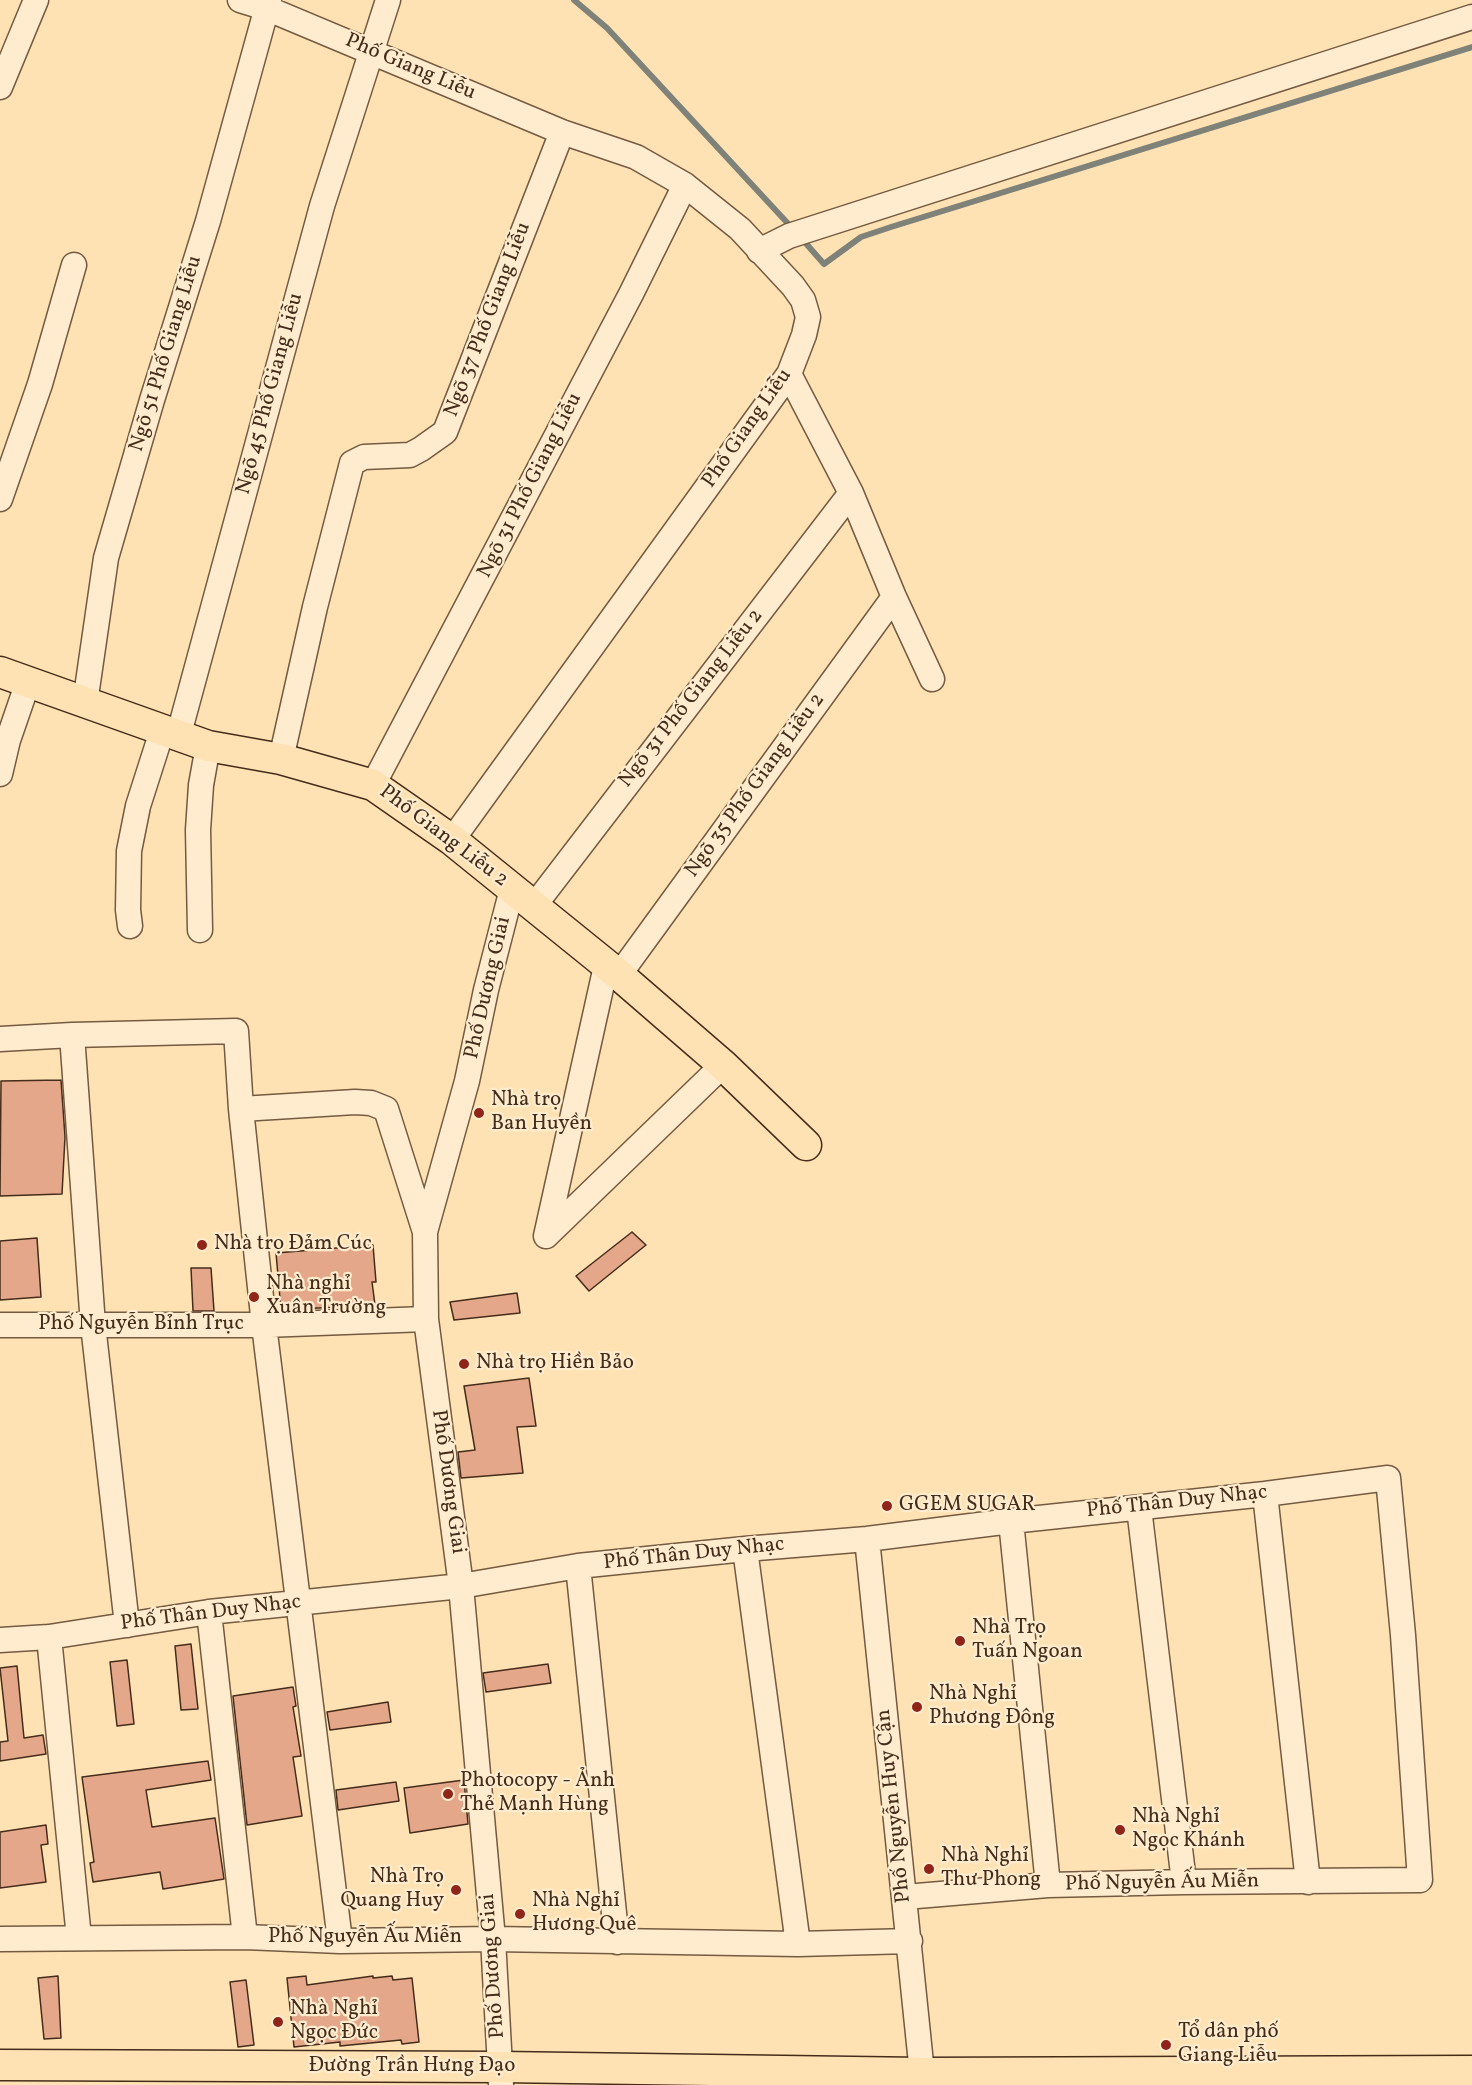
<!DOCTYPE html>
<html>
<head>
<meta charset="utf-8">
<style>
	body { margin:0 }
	canvas { display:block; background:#ffe2b4 }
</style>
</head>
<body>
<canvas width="1472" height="2085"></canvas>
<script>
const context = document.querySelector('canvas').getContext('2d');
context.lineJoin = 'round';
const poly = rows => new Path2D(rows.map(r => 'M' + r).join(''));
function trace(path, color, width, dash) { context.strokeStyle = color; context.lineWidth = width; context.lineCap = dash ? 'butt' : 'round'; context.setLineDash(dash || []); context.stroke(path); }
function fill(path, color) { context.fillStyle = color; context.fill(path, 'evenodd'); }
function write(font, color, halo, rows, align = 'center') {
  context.font = font + ' Vollkorn,serif'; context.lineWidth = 4.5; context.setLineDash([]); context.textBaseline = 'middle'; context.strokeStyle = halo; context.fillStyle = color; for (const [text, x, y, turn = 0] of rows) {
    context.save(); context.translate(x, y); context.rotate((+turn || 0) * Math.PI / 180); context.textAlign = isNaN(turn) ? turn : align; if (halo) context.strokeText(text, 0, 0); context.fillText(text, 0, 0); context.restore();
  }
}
const stream = poly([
	[574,0,607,28,793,229],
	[802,239,824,264,861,237,891,227,1472,47]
]);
const building = poly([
	[61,1080,65,1137,62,1194,0,1196,1,1081,61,1080],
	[632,1232,646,1245,589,1291,576,1276,632,1232],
	[37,1238,41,1297,0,1300,0,1241,37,1238],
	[373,1245,376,1282,372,1282,375,1305,281,1310,276,1253,373,1245],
	[191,1268,211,1268,214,1311,193,1311,191,1268],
	[517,1293,520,1313,454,1320,450,1302,517,1293],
	[529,1378,536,1426,517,1427,523,1473,461,1478,458,1452,475,1450,464,1386,529,1378],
	[191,1644,198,1709,181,1710,175,1646,191,1644],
	[127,1660,134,1724,117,1726,110,1662,127,1660],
	[548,1664,551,1683,486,1692,483,1673,548,1664],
	[17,1666,24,1738,43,1735,46,1754,0,1761,0,1742,8,1741,0,1668,17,1666],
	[293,1687,296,1706,293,1707,301,1756,293,1757,302,1816,247,1825,233,1696,293,1687],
	[388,1702,391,1722,330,1730,327,1712,388,1702],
	[208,1761,211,1780,146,1790,152,1827,215,1818,224,1879,163,1889,160,1872,93,1882,90,1863,94,1862,82,1777,208,1761],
	[464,1780,468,1824,410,1833,404,1788,464,1780],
	[396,1782,399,1801,338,1810,336,1790,396,1782],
	[46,1825,48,1844,41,1845,46,1882,0,1888,0,1832,46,1825],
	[58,1976,61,2038,44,2039,38,1978,58,1976],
	[306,1976,307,1985,373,1976,373,1978,392,1976,393,1980,412,1978,419,2042,402,2044,401,2040,340,2046,340,2042,294,2047,287,1978,306,1976],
	[246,1980,254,2045,238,2047,230,1982,246,1980]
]);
const minor = poly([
	[240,0,266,8,562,132,636,157,685,185,740,229,793,286,803,300,808,317,804,335,789,374,452,840],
	[0,87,36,0],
	[759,251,789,236,1472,17],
	[789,374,851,493,894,597,932,679],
	[0,499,40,384,74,265],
	[85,703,106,558,152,400,208,221,269,0],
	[178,737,322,206,388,0],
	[281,759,315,607,352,463,364,457,410,455,421,449,445,432,562,132],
	[0,774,8,740,28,682],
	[373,785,631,294,685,185],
	[534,906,851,493],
	[130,926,128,910,129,851,138,806,162,731],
	[200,930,198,830,201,785,208,746],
	[619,975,894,597],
	[72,1035,236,1031,241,1109,264,1325,340,1941],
	[0,1039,72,1035,93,1325,127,1625],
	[241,1109,355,1102,371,1103,386,1109,425,1232],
	[546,1236,606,966],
	[546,1236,723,1065],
	[0,1325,264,1325,426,1319],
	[1265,1494,1308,1882],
	[1139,1508,1184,1882],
	[1011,1521,1048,1885],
	[867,1539,922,2073],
	[745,1549,798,1944],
	[578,1566,617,1942],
	[209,1612,245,1937],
	[49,1637,79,1938],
	[0,1640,49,1637,209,1612,461,1586,578,1566,745,1549,867,1539,1011,1521,1265,1494,1388,1478,1403,1635,1420,1880,1184,1882,1048,1885,905,1897],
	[0,1939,245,1937,340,1941,493,1939,798,1944,910,1941],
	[501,2085,493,1939,461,1586,426,1319,425,1232,467,1081,486,990,512,889]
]);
const major = poly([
	[0,672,208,746,281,759,373,785,452,840,619,975,723,1065,806,1145],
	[0,2065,501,2067,922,2073,1472,2071]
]);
const markers = [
	[479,1113,6,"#8f2418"],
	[202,1245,6,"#8f2418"],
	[254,1297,6,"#8f2418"],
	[464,1364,6,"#8f2418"],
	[887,1506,6,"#8f2418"],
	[960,1641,6,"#8f2418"],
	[917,1707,6,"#8f2418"],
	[448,1794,6,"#8f2418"],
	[1120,1830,6,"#8f2418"],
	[929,1869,6,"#8f2418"],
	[456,1890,6,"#8f2418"],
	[520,1914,6,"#8f2418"],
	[278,2022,6,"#8f2418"],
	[1166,2045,6,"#8f2418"]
];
const streetNames = [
	["Phố Giang Liễu",410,68,23],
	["Ngõ 37 Phố Giang Liễu",489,320,-69],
	["Ngõ 51 Phố Giang Liễu",167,354,-73],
	["Ngõ 45 Phố Giang Liễu",271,394,-75],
	["Phố Giang Liễu",748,429,-55],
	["Ngõ 31 Phố Giang Liễu",531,486,-63],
	["Ngõ 31 Phố Giang Liễu 2",692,699,-52],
	["Ngõ 35 Phố Giang Liễu 2",756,786,-54],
	["Phố Giang Liễu 2",443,837,37],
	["Phố Dương Giai",489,988,-77],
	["Phố Nguyễn Bỉnh Trục",141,1325],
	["Phố Dương Giai",447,1482,82],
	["Phố Thân Duy Nhạc",1177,1503,-6],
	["Phố Thân Duy Nhạc",694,1555,-6],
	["Phố Thân Duy Nhạc",211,1614,-7],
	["Phố Nguyễn Huy Cận",895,1806,-96],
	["Phố Nguyễn Ấu Miễn",1162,1884,-1],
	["Phố Nguyễn Ấu Miễn",365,1938],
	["Phố Dương Giai",494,1966,-94],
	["Đường Trần Hưng Đạo",412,2067]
];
const poiNames = [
	["Nhà trọ",491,1101],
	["Ban Huyền",491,1125],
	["Nhà trọ Đảm Cúc",214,1245],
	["Nhà nghỉ",266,1285],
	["Xuân Trường",266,1309],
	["Nhà trọ Hiền Bảo",476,1364],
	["GGEM SUGAR",899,1506],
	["Nhà Trọ",972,1629],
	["Tuấn Ngoan",972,1653],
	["Nhà Nghỉ",929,1695],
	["Phương Đông",929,1719],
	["Photocopy - Ảnh",460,1782],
	["Thẻ Mạnh Hùng",460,1806],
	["Nhà Nghỉ",1132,1818],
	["Ngọc Khánh",1132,1842],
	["Nhà Nghỉ",941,1857],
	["Thư Phong",941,1881],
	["Nhà Trọ",444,1878,"right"],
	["Quang Huy",444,1902,"right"],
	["Nhà Nghỉ",532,1902],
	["Hương Quê",532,1926],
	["Nhà Nghỉ",290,2010],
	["Ngọc Đức",290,2034],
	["Tổ dân phố",1178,2033],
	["Giang Liễu",1178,2057]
];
trace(stream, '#7e8278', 6);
fill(building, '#e4a78a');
trace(building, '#452c1a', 1.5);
trace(minor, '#745a40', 27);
trace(major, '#452c1a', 33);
trace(minor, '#ffecce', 24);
trace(major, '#ffe2b4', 30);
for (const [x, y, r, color] of markers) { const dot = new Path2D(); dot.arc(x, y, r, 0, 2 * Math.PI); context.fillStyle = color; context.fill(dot); trace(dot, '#ffecce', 2); }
write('21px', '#452c1a', '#ffecce', streetNames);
write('21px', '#452c1a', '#ffecce', poiNames, 'left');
</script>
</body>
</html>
